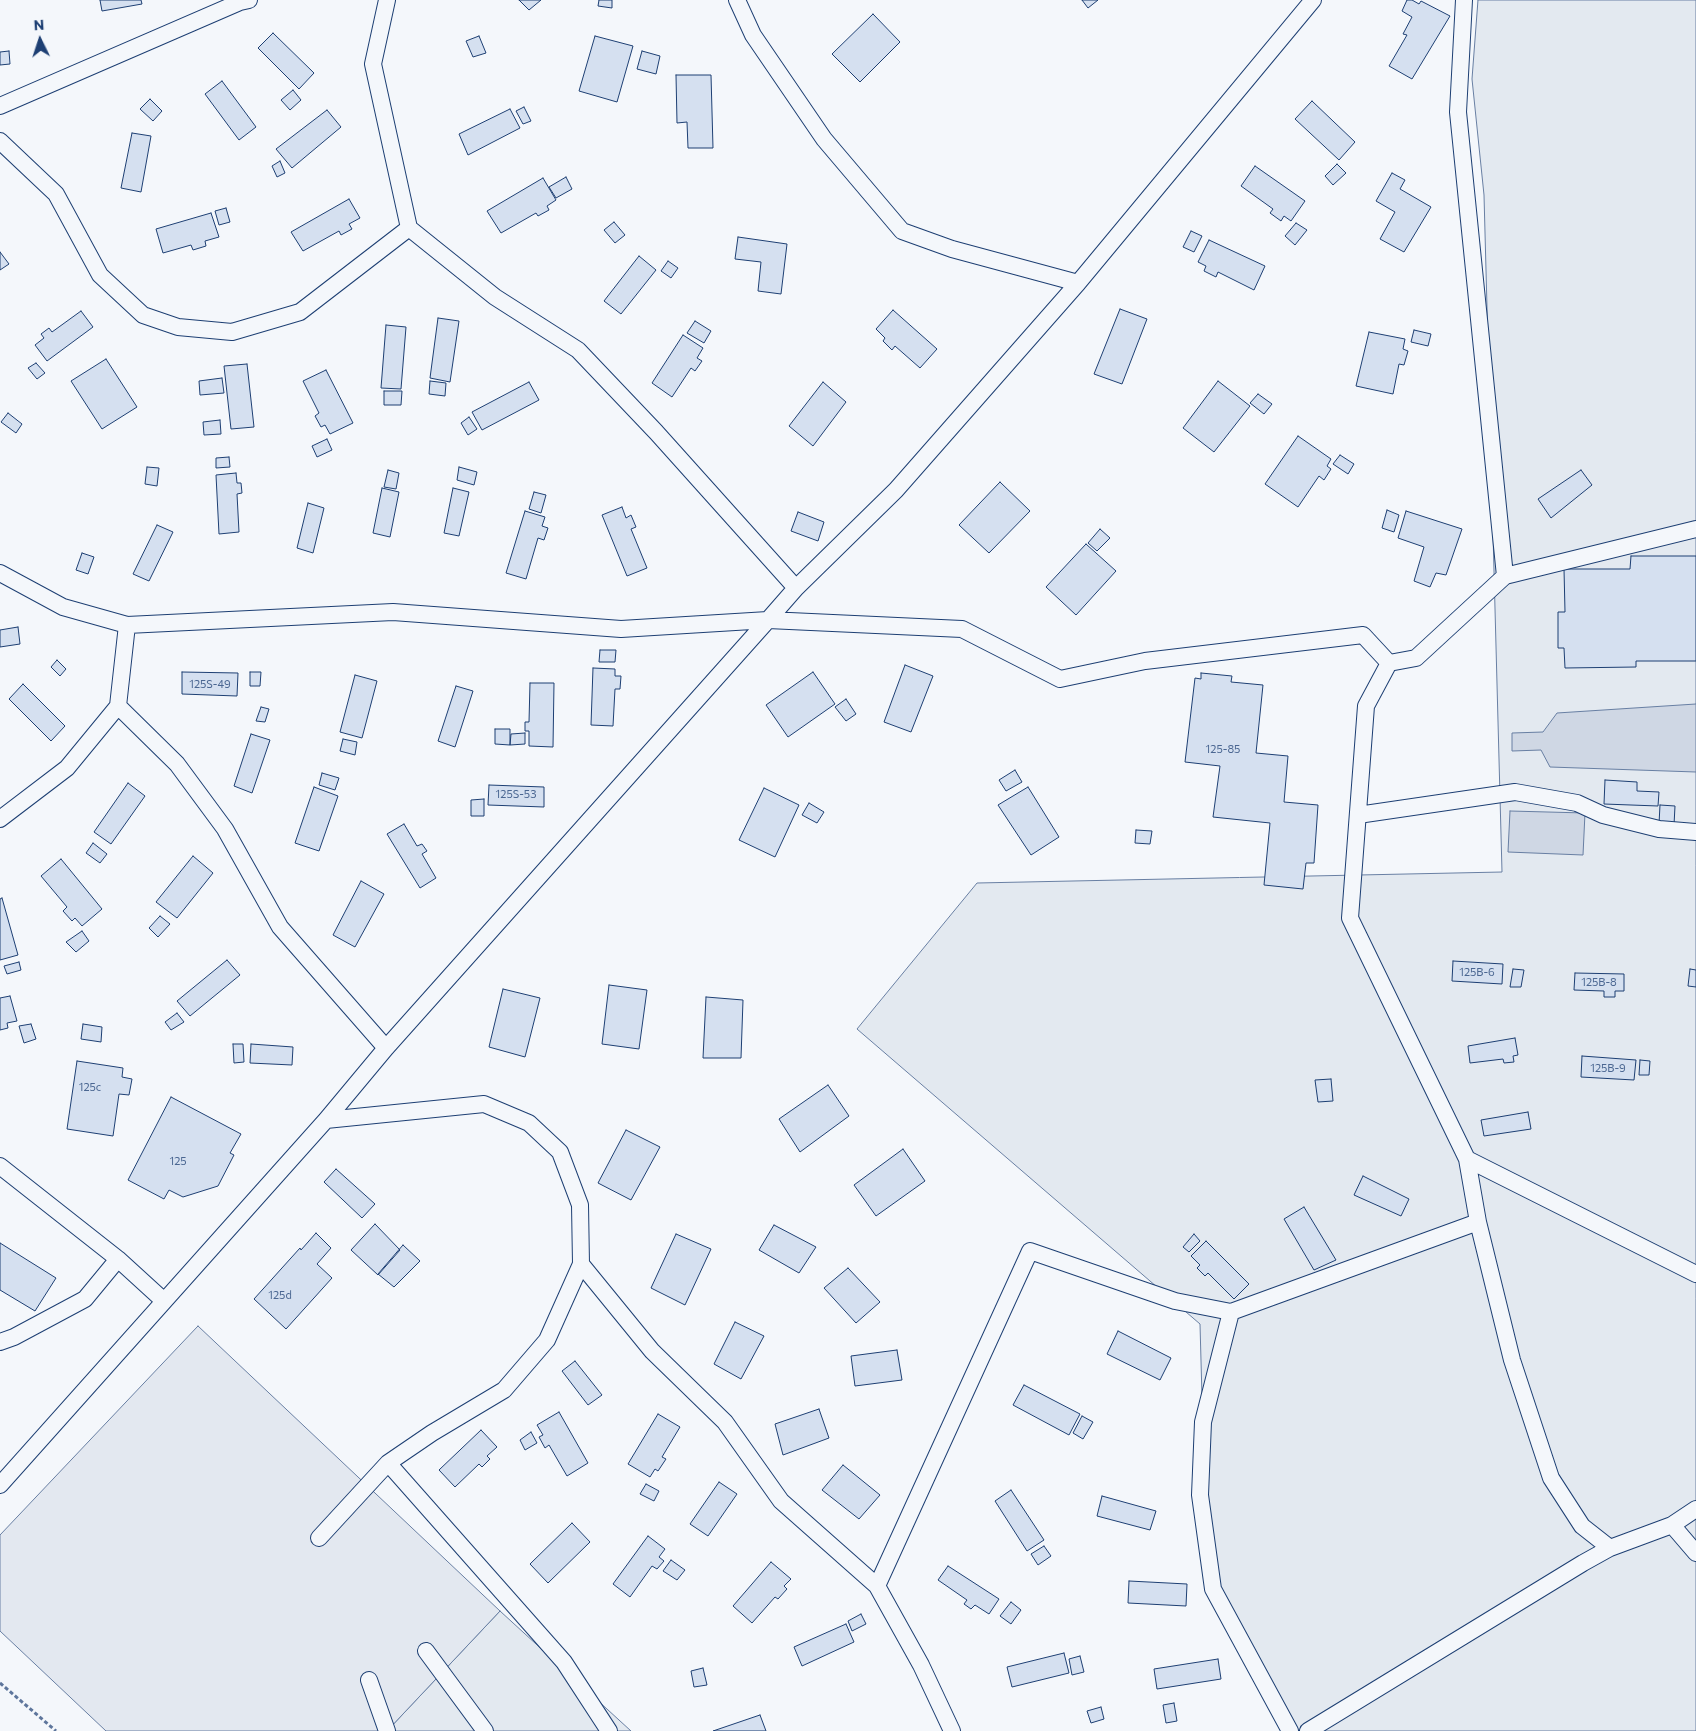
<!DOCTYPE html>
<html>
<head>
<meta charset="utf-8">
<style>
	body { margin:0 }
	#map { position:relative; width:1696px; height:1731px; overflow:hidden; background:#f4f7fb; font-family:Commissioner,sans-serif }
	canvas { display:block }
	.north { position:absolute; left:15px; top:15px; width:50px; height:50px; -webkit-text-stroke:4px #f4f7fb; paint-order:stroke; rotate:356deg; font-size:14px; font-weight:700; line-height:20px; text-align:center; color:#1d3f73 }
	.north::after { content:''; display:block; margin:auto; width:18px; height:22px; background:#1d3f73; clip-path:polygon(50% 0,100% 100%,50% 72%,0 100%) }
</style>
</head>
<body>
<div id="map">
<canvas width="1696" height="1731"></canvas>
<div class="north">N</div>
</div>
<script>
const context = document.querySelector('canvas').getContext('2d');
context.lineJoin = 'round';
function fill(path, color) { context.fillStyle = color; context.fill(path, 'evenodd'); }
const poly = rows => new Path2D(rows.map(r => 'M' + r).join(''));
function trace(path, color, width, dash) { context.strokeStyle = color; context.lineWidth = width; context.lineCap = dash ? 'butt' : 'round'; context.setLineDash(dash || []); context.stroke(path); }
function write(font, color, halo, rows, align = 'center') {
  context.font = font + ' Commissioner,sans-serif'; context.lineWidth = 4; context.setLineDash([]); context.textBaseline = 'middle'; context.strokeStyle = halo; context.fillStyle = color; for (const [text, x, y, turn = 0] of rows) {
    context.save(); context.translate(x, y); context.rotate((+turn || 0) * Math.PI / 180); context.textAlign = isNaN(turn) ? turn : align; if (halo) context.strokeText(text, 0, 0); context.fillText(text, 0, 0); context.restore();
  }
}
const green = poly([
	[1478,0,1696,0,1696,1731,1281,1731,1207,1581,1200,1324,857,1029,977,883,1502,872,1484,195,1472,79,1478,0],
	[500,1611,631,1731,387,1731,500,1611]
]);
const parking = poly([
	[198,1326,500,1611,387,1731,106,1731,0,1631,0,1535,198,1326]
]);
const water = poly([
	[1696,704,1696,772,1550,767,1541,750,1512,751,1512,733,1543,732,1557,713,1696,704],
	[1510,811,1585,813,1583,855,1508,852,1510,811]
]);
const building = poly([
	[100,0,141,0,142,4,102,11,100,0],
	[519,0,541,0,529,10,519,0],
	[599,0,612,0,612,8,598,6,599,0],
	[1082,0,1098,0,1088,8,1082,0],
	[1407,0,1412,0,1419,4,1421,1,1450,16,1412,79,1389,66,1407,35,1403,34,1412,17,1402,11,1407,0],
	[873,14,900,42,860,82,832,54,873,14],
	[273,33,314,73,299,89,258,48,273,33],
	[479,36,486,53,473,57,466,41,479,36],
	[595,36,633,46,617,102,579,91,595,36],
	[9,51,10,64,0,65,0,52,9,51],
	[642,51,660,56,656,74,637,69,642,51],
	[676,75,711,75,713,148,688,148,687,122,677,123,676,75],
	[222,81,256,127,239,140,205,94,222,81],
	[293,90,301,100,290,110,281,100,293,90],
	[150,99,162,111,153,121,140,109,150,99],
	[1312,101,1355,142,1339,160,1295,119,1312,101],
	[524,107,531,121,523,124,516,111,524,107],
	[510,109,520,128,468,155,459,134,510,109],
	[327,110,341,127,292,168,276,149,327,110],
	[132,133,151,136,141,192,121,188,132,133],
	[280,161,285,173,277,177,272,166,280,161],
	[1337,164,1346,173,1333,185,1325,176,1337,164],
	[1255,166,1305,201,1291,221,1284,216,1281,221,1270,213,1273,209,1241,186,1255,166],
	[1392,173,1405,180,1400,189,1431,207,1404,252,1380,239,1395,212,1376,201,1392,173],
	[566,177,572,189,556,198,549,187,566,177],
	[543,178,556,200,547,206,549,210,538,216,536,213,501,233,487,211,543,178],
	[349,199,360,218,349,224,352,229,341,235,339,231,303,251,291,232,349,199],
	[226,208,230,222,219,225,215,211,226,208],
	[211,213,219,237,205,241,206,246,193,250,191,245,163,253,156,229,211,213],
	[614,222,625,235,615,243,604,230,614,222],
	[1296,223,1307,230,1295,245,1285,236,1296,223],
	[1191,231,1202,236,1194,252,1183,247,1191,231],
	[738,237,787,244,781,294,758,291,761,262,735,259,738,237],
	[1209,240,1265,266,1254,290,1218,272,1216,277,1204,271,1206,266,1198,262,1209,240],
	[0,252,9,264,0,270,0,252],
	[639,256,656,270,621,314,604,301,639,256],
	[668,261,678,268,671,278,661,271,668,261],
	[1120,309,1147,319,1122,384,1094,374,1120,309],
	[893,310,937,349,920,368,895,346,892,350,883,341,885,338,876,329,893,310],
	[81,311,93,327,47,361,35,345,44,338,41,334,49,328,52,332,81,311],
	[438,318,459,321,450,382,430,378,438,318],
	[695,321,711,331,704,343,687,333,695,321],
	[386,325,406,327,401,389,381,388,386,325],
	[1414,330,1431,334,1428,346,1411,342,1414,330],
	[1369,332,1405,339,1403,349,1408,351,1404,365,1399,364,1393,394,1356,386,1369,332],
	[683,335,703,348,697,358,702,361,695,371,691,368,672,397,652,383,683,335],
	[106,359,137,407,102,429,71,381,106,359],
	[36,363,45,373,37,379,28,368,36,363],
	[247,364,254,427,231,429,224,366,247,364],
	[326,370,353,423,330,434,325,425,321,427,315,416,319,413,303,381,326,370],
	[222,378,224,393,200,395,199,381,222,378],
	[430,381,446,383,445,396,429,394,430,381],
	[1218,381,1250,406,1214,452,1183,428,1218,381],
	[529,382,539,400,482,430,472,412,529,382],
	[823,382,846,402,813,446,789,426,823,382],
	[384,391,402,391,401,405,384,405,384,391],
	[1258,394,1272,404,1264,414,1250,403,1258,394],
	[8,413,22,424,16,433,1,422,8,413],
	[469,417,477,429,468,435,461,423,469,417],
	[220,420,221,434,204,435,203,422,220,420],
	[1298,436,1331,459,1327,466,1331,469,1324,480,1319,476,1298,507,1265,484,1298,436],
	[327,439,332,450,317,457,312,446,327,439],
	[1340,455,1354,464,1348,474,1333,464,1340,455],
	[229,457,230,467,216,468,216,458,229,457],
	[147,467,159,468,157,486,145,484,147,467],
	[459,467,477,472,474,485,457,480,459,467],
	[388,470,399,473,396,489,384,487,388,470],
	[1581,470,1592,485,1551,518,1538,499,1581,470],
	[236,473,237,483,241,483,242,493,237,494,239,532,219,534,216,475,236,473],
	[1000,482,1030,511,989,553,959,525,1000,482],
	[382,488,399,492,390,537,373,533,382,488],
	[453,488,469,492,459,536,444,533,453,488],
	[534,492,546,495,541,513,529,509,534,492],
	[308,503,324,508,313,553,297,548,308,503],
	[622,507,626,518,631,515,636,527,631,529,647,568,627,576,602,515,622,507],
	[1387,510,1399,515,1394,532,1382,528,1387,510],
	[525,511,545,517,542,526,548,528,544,540,538,538,526,579,506,573,525,511],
	[1406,511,1462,529,1446,575,1436,573,1430,587,1414,581,1424,547,1398,538,1406,511],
	[798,512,824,522,818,541,791,531,798,512],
	[157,525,173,532,149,581,133,574,157,525],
	[1100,529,1110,538,1097,551,1088,543,1100,529],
	[1086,544,1116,571,1076,615,1046,587,1086,544],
	[82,553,94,557,88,574,76,570,82,553],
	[1631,556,1696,556,1696,661,1636,661,1636,667,1565,668,1564,648,1558,648,1558,612,1565,612,1564,569,1630,569,1631,556],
	[18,627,20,644,0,647,0,630,18,627],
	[600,650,616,650,615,662,599,662,600,650],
	[57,660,66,669,60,676,51,667,57,660],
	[905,665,933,676,911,732,884,722,905,665],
	[593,668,615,669,615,676,621,676,620,689,615,689,613,726,591,725,593,668],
	[182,672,238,673,237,696,182,694,182,672],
	[250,672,261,672,260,686,250,686,250,672],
	[813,672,835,704,788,737,766,705,813,672],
	[1201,673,1232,676,1231,682,1263,685,1256,753,1288,756,1284,802,1318,805,1314,863,1306,863,1303,889,1264,885,1270,823,1213,817,1220,766,1185,762,1195,678,1201,679,1201,673],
	[355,675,377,681,362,738,340,732,355,675],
	[530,683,554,683,553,747,529,746,529,731,525,731,525,722,529,722,530,683],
	[23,684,65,726,51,741,9,699,23,684],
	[456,686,473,691,455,747,438,741,456,686],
	[846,699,856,714,846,721,835,707,846,699],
	[261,707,269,709,265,722,256,721,261,707],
	[495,729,510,729,510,745,495,744,495,729],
	[525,733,525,744,510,745,511,734,525,733],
	[251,734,270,740,252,793,234,786,251,734],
	[343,739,357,742,355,755,340,751,343,739],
	[1015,770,1022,782,1006,791,999,780,1015,770],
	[322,773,339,778,335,790,319,785,322,773],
	[1605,780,1637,782,1637,791,1659,792,1658,806,1604,804,1605,780],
	[128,783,145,796,111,844,94,832,128,783],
	[489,785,544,787,544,807,488,805,489,785],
	[314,787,338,796,319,851,295,843,314,787],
	[1028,787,1059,837,1031,855,998,805,1028,787],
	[764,788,799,805,775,857,739,840,764,788],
	[484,799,484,816,471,816,471,800,484,799],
	[809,803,824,812,817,823,802,815,809,803],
	[1660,805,1675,806,1674,825,1659,824,1660,805],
	[404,824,417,846,422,844,427,851,422,854,436,878,420,888,387,834,404,824],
	[1136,830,1152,831,1150,844,1135,843,1136,830],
	[93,843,107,854,100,863,86,853,93,843],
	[193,856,213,873,177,918,156,902,193,856],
	[61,859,102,909,82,926,75,918,72,921,63,911,67,907,41,876,61,859],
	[361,881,384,894,355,947,333,935,361,881],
	[2,898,18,955,0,960,0,899,2,898],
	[160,916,170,924,158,937,149,928,160,916],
	[82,931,89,941,76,952,66,942,82,931],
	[227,960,240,975,190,1016,177,1001,227,960],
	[1453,961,1503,964,1502,984,1452,981,1453,961],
	[19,962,21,970,7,974,4,966,19,962],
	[1513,969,1524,970,1521,987,1510,987,1513,969],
	[1690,969,1696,970,1696,987,1688,986,1690,969],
	[1575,973,1624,974,1624,991,1615,991,1615,997,1604,997,1604,991,1574,990,1575,973],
	[609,985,647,990,639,1049,602,1044,609,985],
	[503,989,540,998,525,1057,489,1047,503,989],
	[10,996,17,1021,7,1023,8,1028,0,1030,0,998,10,996],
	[706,997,743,1000,741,1058,703,1058,706,997],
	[177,1013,184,1022,171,1030,165,1022,177,1013],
	[31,1024,36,1039,24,1043,19,1026,31,1024],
	[83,1024,102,1027,101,1042,81,1039,83,1024],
	[1515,1038,1518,1055,1513,1056,1514,1062,1504,1063,1503,1059,1470,1063,1468,1046,1515,1038],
	[233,1044,243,1044,244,1062,234,1063,233,1044],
	[251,1044,293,1047,292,1065,250,1063,251,1044],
	[1582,1056,1636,1060,1634,1080,1581,1077,1582,1056],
	[1640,1060,1650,1061,1649,1075,1639,1075,1640,1060],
	[77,1061,123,1068,122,1077,132,1079,129,1095,119,1094,113,1136,67,1129,77,1061],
	[1331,1079,1333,1101,1318,1102,1315,1080,1331,1079],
	[828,1085,849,1116,800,1152,779,1119,828,1085],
	[171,1097,241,1134,230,1153,234,1155,218,1186,183,1197,169,1190,164,1199,128,1180,171,1097],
	[1528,1112,1531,1129,1484,1136,1481,1120,1528,1112],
	[626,1130,660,1147,631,1200,598,1183,626,1130],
	[903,1149,925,1181,876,1216,854,1185,903,1149],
	[336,1169,375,1204,362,1218,324,1182,336,1169],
	[1363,1176,1409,1199,1401,1216,1354,1195,1363,1176],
	[1304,1207,1336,1260,1314,1270,1284,1219,1304,1207],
	[375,1224,400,1250,378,1275,351,1250,375,1224],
	[774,1225,816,1247,799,1273,759,1250,774,1225],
	[316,1233,331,1248,317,1264,332,1278,286,1329,254,1299,300,1248,301,1250,316,1233],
	[676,1234,711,1249,685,1305,651,1288,676,1234],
	[1194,1234,1200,1241,1189,1252,1183,1247,1194,1234],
	[1206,1241,1249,1284,1234,1299,1208,1273,1205,1276,1197,1268,1200,1265,1191,1256,1206,1241],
	[0,1243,56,1278,35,1311,0,1290,0,1243],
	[403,1245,420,1261,394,1287,378,1274,403,1245],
	[848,1268,880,1302,856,1323,824,1288,848,1268],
	[735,1322,764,1336,741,1379,714,1364,735,1322],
	[1118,1331,1171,1358,1160,1380,1107,1354,1118,1331],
	[897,1350,902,1380,855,1386,851,1356,897,1350],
	[575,1361,602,1395,588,1405,562,1371,575,1361],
	[1024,1385,1080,1414,1069,1435,1013,1405,1024,1385],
	[819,1409,829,1438,783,1455,775,1424,819,1409],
	[559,1412,588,1463,567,1476,549,1445,545,1448,539,1437,543,1435,537,1425,559,1412],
	[658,1414,680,1427,662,1457,666,1459,658,1471,655,1469,650,1477,628,1464,658,1414],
	[1082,1416,1093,1422,1083,1439,1073,1433,1082,1416],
	[481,1430,497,1447,487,1456,490,1459,482,1467,479,1464,455,1487,439,1470,481,1430],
	[531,1432,537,1443,525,1450,520,1440,531,1432],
	[843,1465,880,1495,859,1519,822,1490,843,1465],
	[719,1482,737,1494,708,1536,690,1524,719,1482],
	[646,1484,659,1491,654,1501,640,1494,646,1484],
	[1011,1490,1044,1540,1027,1551,995,1501,1011,1490],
	[1102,1496,1156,1511,1150,1530,1097,1516,1102,1496],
	[572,1523,590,1542,548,1583,530,1564,572,1523],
	[648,1536,665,1549,659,1557,664,1561,657,1569,652,1566,630,1597,613,1584,648,1536],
	[1044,1546,1051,1556,1038,1565,1031,1554,1044,1546],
	[671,1560,685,1570,677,1580,663,1571,671,1560],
	[771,1562,791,1579,784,1586,787,1589,778,1599,775,1597,752,1623,733,1606,771,1562],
	[948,1566,999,1599,989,1614,975,1605,971,1609,964,1604,967,1600,938,1580,948,1566],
	[1129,1581,1187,1584,1186,1606,1128,1603,1129,1581],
	[1011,1602,1021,1610,1011,1624,1000,1616,1011,1602],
	[861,1614,866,1624,852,1631,848,1621,861,1614],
	[846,1624,854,1642,802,1666,794,1647,846,1624],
	[1064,1653,1069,1673,1012,1687,1007,1667,1064,1653],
	[1080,1656,1084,1672,1072,1675,1069,1659,1080,1656],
	[1218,1659,1221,1679,1157,1689,1154,1669,1218,1659],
	[703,1668,707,1685,694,1687,691,1671,703,1668],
	[1174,1703,1177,1721,1166,1723,1163,1705,1174,1703],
	[1101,1707,1104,1719,1091,1723,1087,1711,1101,1707],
	[760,1715,766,1731,713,1731,760,1715]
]);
const path = poly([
	[0,1683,56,1731]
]);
const lane = poly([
	[387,0,373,64,409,228,495,297,578,350,656,432,796,588],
	[737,0,753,35,824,139,902,231,952,249,1078,283],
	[1464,0,1458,112,1505,576],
	[0,106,240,2,249,0],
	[0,141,56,194,100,275,143,315,178,327,232,332,300,312,409,228],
	[0,573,63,607,127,625,393,612,621,629,768,620,796,588,896,490,1078,283,1313,0],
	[127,625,118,706,177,764,225,829,280,927,386,1048],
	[1358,815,1515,792,1577,803,1603,815,1659,829,1696,832],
	[0,819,67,768,118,706],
	[326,1120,484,1104,529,1123,560,1152,580,1205,581,1264,652,1351,725,1422,781,1501,877,1586,921,1665,952,1731],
	[1467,1159,1696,1274],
	[0,1166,118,1259],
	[1478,1222,1512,1360,1551,1478,1582,1526,1610,1548],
	[1231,1312,1203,1422,1200,1495,1213,1589,1290,1731],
	[0,1342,14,1337,85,1299,118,1259,164,1301],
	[388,1463,564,1662,609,1731],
	[0,1485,326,1120,386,1048,768,620,962,629,1060,679,1145,661,1363,635,1389,663,1416,658,1505,576,1696,529],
	[1672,1525,1696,1553],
	[319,1538,388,1463,432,1433,504,1390,547,1340,581,1264],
	[877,1586,1030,1251,1175,1301,1231,1312,1478,1222,1467,1159,1350,918,1366,706,1389,663],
	[426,1651,485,1731],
	[369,1680,387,1731],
	[1308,1731,1583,1563,1610,1548,1672,1525,1696,1509]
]);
const numberNames = [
	["125S-49",210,684],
	["125-85",1223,749],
	["125S-53",516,794],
	["125B-6",1477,972],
	["125B-8",1599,982],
	["125B-9",1608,1068],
	["125c",90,1087],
	["125",178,1161],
	["125d",280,1295]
];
fill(green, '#e3e9f0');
trace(green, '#687fa3', 1);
fill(parking, '#e3e8f0');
trace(parking, '#687fa3', 1);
fill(water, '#cfd7e4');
trace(water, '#687fa3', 1);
fill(building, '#d5e0f0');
trace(building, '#1d3f73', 1);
trace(lane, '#1d3f73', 18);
trace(path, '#5e769c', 3, [4, 2.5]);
trace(lane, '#f4f7fb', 16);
write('11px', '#4b6792', null, numberNames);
</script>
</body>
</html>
